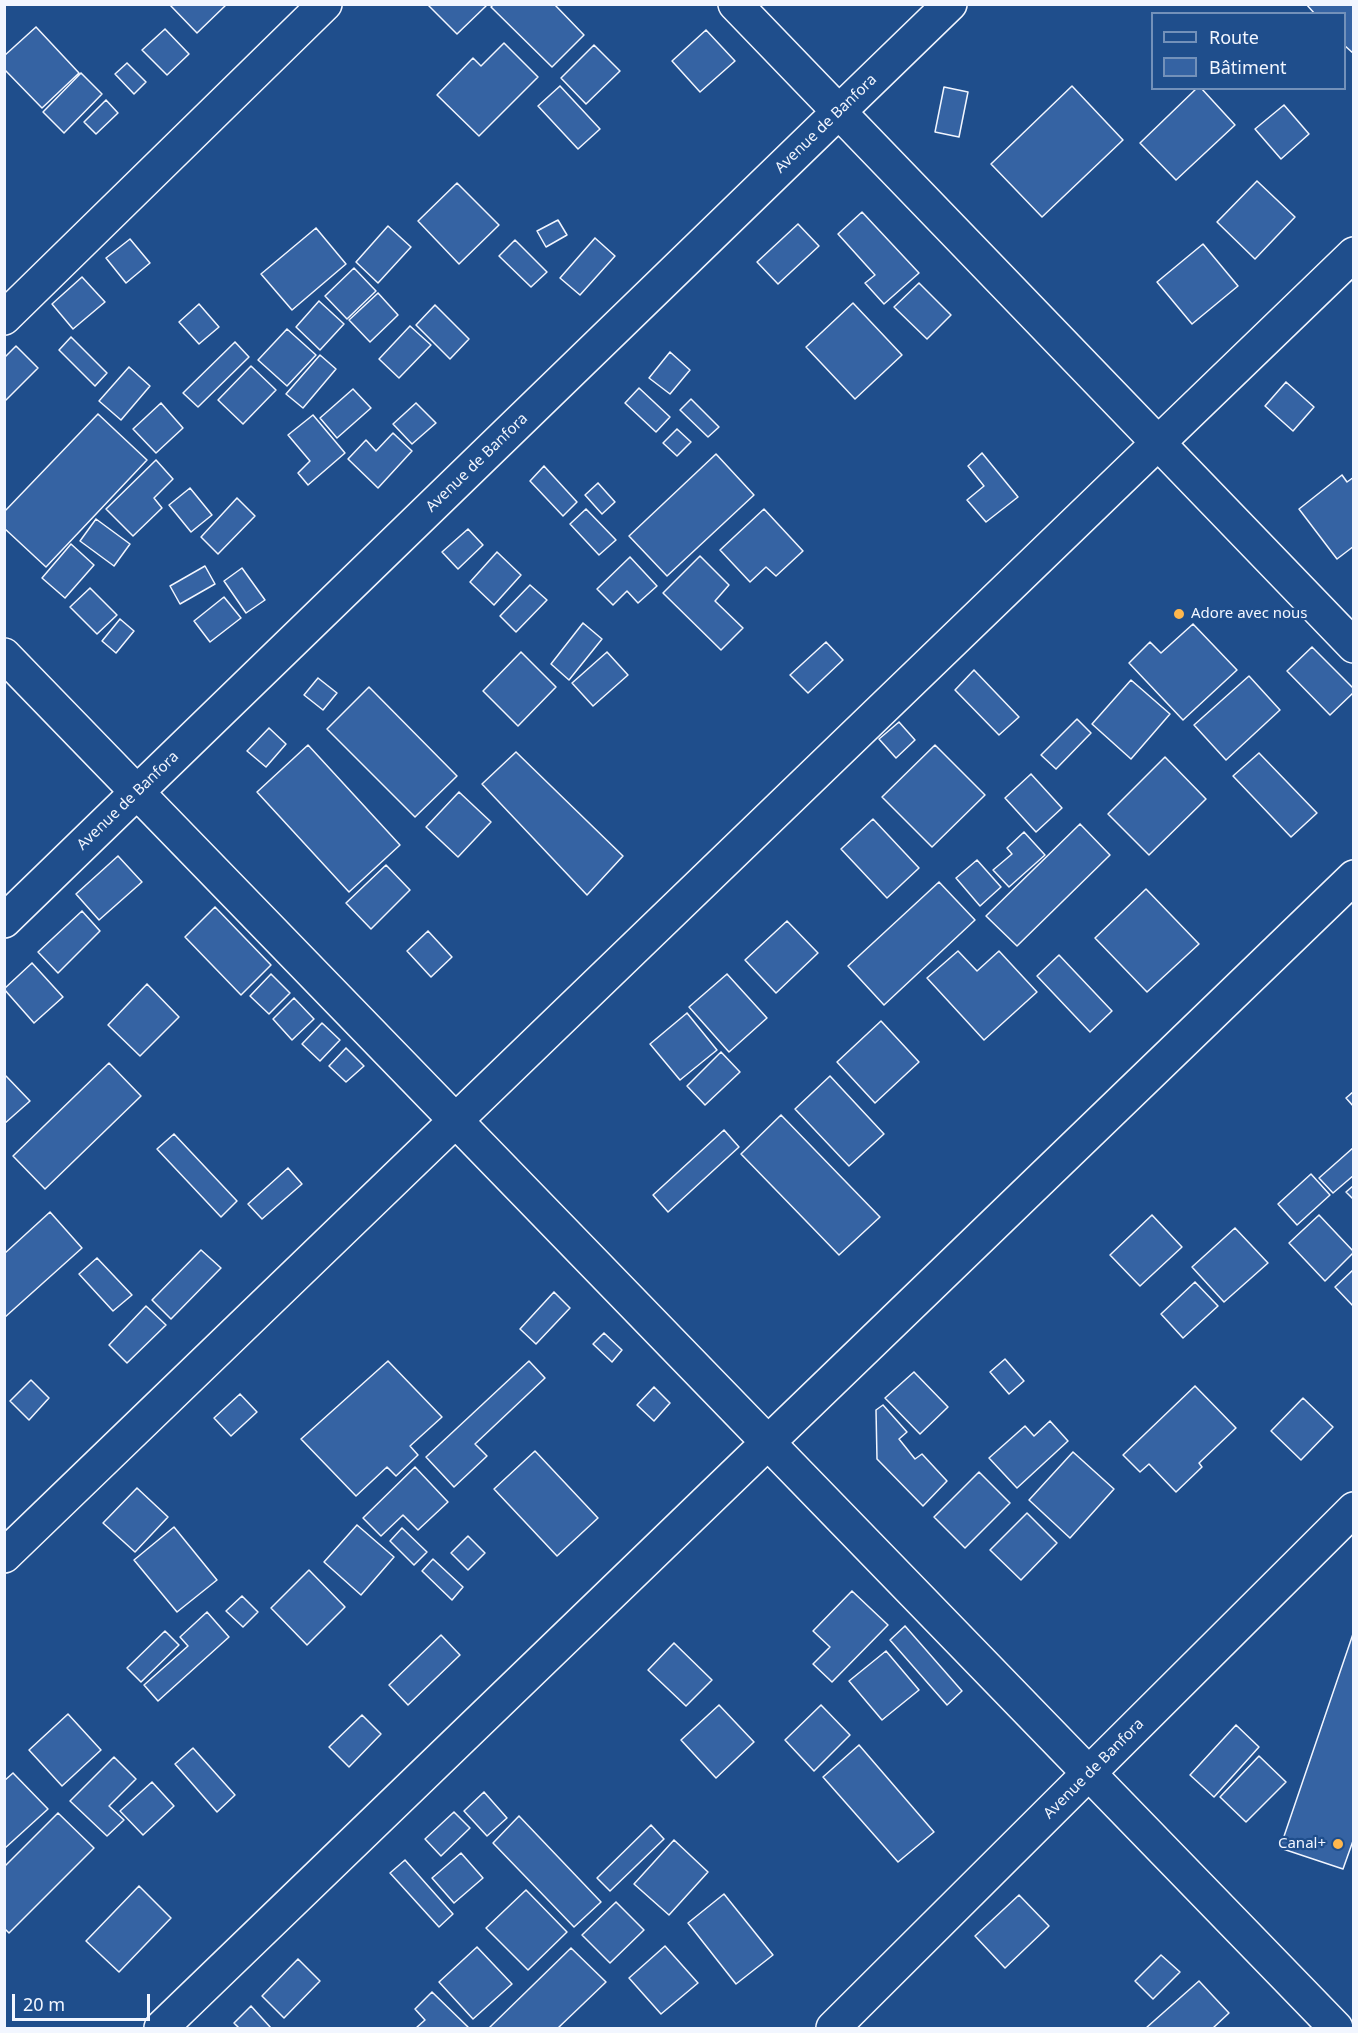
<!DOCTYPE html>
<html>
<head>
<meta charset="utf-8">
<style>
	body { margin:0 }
	#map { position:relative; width:1358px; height:2033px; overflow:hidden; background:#1f4e8c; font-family:"Noto Sans",sans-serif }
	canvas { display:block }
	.frame { position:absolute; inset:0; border:6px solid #f2f6ff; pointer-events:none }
	.legend { position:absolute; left:1151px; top:12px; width:195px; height:78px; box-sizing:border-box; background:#1f4e8c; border:2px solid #7391ba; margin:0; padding:8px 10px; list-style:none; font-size:18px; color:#f2f6ff }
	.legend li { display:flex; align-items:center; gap:12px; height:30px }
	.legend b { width:30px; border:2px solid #7391ba }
	.scale { position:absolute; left:12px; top:1994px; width:138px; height:27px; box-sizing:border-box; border:3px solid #f2f6ff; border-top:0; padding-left:8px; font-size:18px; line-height:21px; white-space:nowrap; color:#f2f6ff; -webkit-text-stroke:4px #1f4e8c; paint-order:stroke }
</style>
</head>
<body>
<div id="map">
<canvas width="1358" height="2033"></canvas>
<div class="frame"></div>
<ul class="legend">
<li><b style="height:8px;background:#1f4e8c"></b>Route</li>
<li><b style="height:16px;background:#3563a3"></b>Bâtiment</li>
</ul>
<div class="scale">20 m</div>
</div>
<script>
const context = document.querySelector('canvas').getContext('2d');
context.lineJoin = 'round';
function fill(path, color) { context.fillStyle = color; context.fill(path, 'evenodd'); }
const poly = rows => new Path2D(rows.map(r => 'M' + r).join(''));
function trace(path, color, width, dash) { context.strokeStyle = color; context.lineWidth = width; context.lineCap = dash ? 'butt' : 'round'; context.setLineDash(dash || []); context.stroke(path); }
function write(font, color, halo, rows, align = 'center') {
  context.font = font + ' "Noto Sans",sans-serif'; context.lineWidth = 4.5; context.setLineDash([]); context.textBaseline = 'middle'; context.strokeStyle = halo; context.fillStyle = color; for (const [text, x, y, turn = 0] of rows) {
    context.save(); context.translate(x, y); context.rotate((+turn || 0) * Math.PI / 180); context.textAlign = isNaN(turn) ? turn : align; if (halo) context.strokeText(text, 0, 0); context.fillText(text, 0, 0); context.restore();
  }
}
const building = poly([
	[169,4,227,4,197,33,169,4],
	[427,4,485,4,486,6,457,34,427,4],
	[494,4,554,4,584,35,552,67,491,7,494,4],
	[1306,4,1354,4,1354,54,1344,45,1344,14,1315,14,1306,4],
	[36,27,79,73,42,108,4,69,4,56,36,27],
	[165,29,189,54,167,75,142,50,165,29],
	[706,30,735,61,700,92,672,61,706,30],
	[504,43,538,77,479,136,437,95,473,58,481,66,504,43],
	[594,45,620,71,586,104,561,78,594,45],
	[127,63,146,82,134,94,115,74,127,63],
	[81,73,102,94,64,133,43,112,81,73],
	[560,86,600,129,578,149,538,106,560,86],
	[1072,86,1123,140,1042,217,991,164,1072,86],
	[944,87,968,92,959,137,935,132,944,87],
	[1197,88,1201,88,1235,125,1176,180,1140,143,1197,88],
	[106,100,118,113,96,134,84,122,106,100],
	[1284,105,1309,134,1281,159,1255,129,1284,105],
	[1257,181,1295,217,1255,259,1217,222,1257,181],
	[457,183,499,225,459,264,418,221,457,183],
	[862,212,919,273,884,304,865,283,875,275,838,234,862,212],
	[558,220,567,235,546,247,537,231,558,220],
	[798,224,819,246,778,284,757,262,798,224],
	[388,226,411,247,378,283,356,262,388,226],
	[316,228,346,264,292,310,261,274,316,228],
	[595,238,615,256,580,295,560,278,595,238],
	[130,239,150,263,126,283,106,258,130,239],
	[515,240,547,272,531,287,499,256,515,240],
	[1203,244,1238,286,1192,324,1157,282,1203,244],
	[354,268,376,291,347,319,325,296,354,268],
	[82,277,105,302,73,329,52,304,82,277],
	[919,283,951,315,927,339,894,307,919,283],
	[378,293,398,315,370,342,349,320,378,293],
	[319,301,344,324,320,350,296,327,319,301],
	[853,303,902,355,855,399,806,347,853,303],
	[199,304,219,327,199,344,179,322,199,304],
	[435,305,469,339,450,359,416,325,435,305],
	[410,326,431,345,399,378,379,359,410,326],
	[287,329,316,355,287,386,258,360,287,329],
	[71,337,107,373,95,386,59,350,71,337],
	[235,342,249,357,198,407,183,393,235,342],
	[16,346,38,368,6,400,4,398,4,358,16,346],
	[670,352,690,370,670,394,649,378,670,352],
	[320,355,336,369,303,408,286,394,320,355],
	[251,366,276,390,243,424,218,400,251,366],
	[129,367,150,386,121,420,99,401,129,367],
	[1286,382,1314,407,1293,431,1265,406,1286,382],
	[639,388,670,417,656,432,625,403,639,388],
	[353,389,371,408,337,438,320,418,353,389],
	[691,399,719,427,708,437,680,410,691,399],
	[161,403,183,428,156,453,133,429,161,403],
	[416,403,436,423,412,444,393,424,416,403],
	[98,414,147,460,46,567,4,528,4,512,98,414],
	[313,415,345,453,308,485,298,473,310,461,288,435,313,415],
	[677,429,691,442,677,456,663,443,677,429],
	[393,433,412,451,378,488,348,459,366,440,376,451,393,433],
	[982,453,1018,497,986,522,967,500,984,486,968,466,982,453],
	[716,454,754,495,667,576,629,536,716,454],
	[156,460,173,479,154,498,162,508,133,536,106,509,156,460],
	[544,466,577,502,563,516,530,481,544,466],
	[1342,475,1347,482,1354,477,1354,546,1337,559,1299,509,1342,475],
	[598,483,615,502,602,514,585,495,598,483],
	[190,488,212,515,191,532,169,505,190,488],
	[237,498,255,516,218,554,201,537,237,498],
	[586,509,616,540,599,555,570,524,586,509],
	[764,509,803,551,776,576,766,567,750,582,720,550,764,509],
	[96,519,130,544,114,566,80,541,96,519],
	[468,529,483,545,458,569,442,552,468,529],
	[71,544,94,565,65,598,42,578,71,544],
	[497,552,521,575,494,605,470,582,497,552],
	[700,556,729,585,715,601,743,628,721,650,663,593,700,556],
	[630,557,657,586,638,603,627,591,613,605,597,589,630,557],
	[205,566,215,584,180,604,170,586,205,566],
	[242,568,265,600,246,613,224,581,242,568],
	[530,585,547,600,516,632,500,616,530,585],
	[90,588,117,615,97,634,70,607,90,588],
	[224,597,241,618,210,642,194,621,224,597],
	[120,619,134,631,116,653,102,641,120,619],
	[583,623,602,639,569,680,551,664,583,623],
	[1193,624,1237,670,1183,720,1129,663,1150,642,1161,653,1193,624],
	[826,642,843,660,808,693,790,675,826,642],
	[1312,647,1354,689,1354,692,1330,715,1287,671,1312,647],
	[521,652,556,687,518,726,483,691,521,652],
	[607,652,628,675,593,706,572,683,607,652],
	[974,670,1019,717,999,735,955,690,974,670],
	[1249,676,1280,710,1226,760,1194,725,1249,676],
	[318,678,337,693,323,710,304,695,318,678],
	[1131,680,1170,714,1131,759,1092,724,1131,680],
	[369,687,457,776,415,817,327,729,369,687],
	[1077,719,1091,733,1056,769,1041,755,1077,719],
	[899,722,915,740,896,758,879,739,899,722],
	[269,728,286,744,266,767,247,751,269,728],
	[308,745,400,845,349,892,257,792,308,745],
	[935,745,985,795,932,847,882,797,935,745],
	[516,752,623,856,587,895,482,784,516,752],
	[1259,753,1317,813,1291,837,1233,776,1259,753],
	[1165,757,1206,799,1149,855,1108,814,1165,757],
	[1031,774,1062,808,1036,832,1005,798,1031,774],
	[459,792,491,822,458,857,426,827,459,792],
	[873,819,919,868,887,898,841,849,873,819],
	[1080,824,1110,855,1017,946,986,916,1080,824],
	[1024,832,1045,855,1009,887,993,870,1012,854,1007,848,1024,832],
	[118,856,142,882,99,920,76,894,118,856],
	[977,860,1001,887,980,906,956,878,977,860],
	[386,865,410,890,371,929,346,903,386,865],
	[939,882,975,920,884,1005,848,966,939,882],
	[1146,889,1199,944,1147,992,1095,938,1146,889],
	[215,907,271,965,241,995,185,937,215,907],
	[82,911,100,931,58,973,38,952,82,911],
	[787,921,818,953,776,993,745,960,787,921],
	[428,931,452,957,431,977,407,951,428,931],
	[958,951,977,971,999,951,1037,992,984,1040,927,978,958,951],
	[1059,955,1112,1011,1090,1032,1037,976,1059,955],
	[32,963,63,997,34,1023,4,989,32,963],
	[271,974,290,993,269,1014,250,996,271,974],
	[727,974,767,1018,729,1052,689,1007,727,974],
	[147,984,179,1017,140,1056,108,1025,147,984],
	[294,998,314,1019,292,1040,273,1019,294,998],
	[687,1013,717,1050,680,1080,650,1044,687,1013],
	[881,1021,919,1062,875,1103,837,1062,881,1021],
	[322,1023,340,1040,320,1061,302,1044,322,1023],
	[346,1048,364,1066,346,1082,329,1066,346,1048],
	[721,1052,740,1072,705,1105,687,1086,721,1052],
	[109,1063,141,1096,45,1189,13,1156,109,1063],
	[6,1076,30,1101,4,1124,4,1077,6,1076],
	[830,1076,884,1134,849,1166,795,1109,830,1076],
	[1354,1091,1354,1107,1346,1098,1354,1091],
	[781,1115,880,1217,839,1255,741,1154,781,1115],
	[724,1130,739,1147,668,1212,653,1195,724,1130],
	[174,1134,237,1201,221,1217,157,1149,174,1134],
	[1354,1147,1354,1175,1333,1193,1319,1178,1354,1147],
	[288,1168,302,1184,262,1219,248,1204,288,1168],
	[1311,1174,1330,1195,1297,1225,1278,1204,1311,1174],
	[1354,1185,1354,1200,1346,1192,1354,1185],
	[50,1212,82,1248,4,1318,4,1254,50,1212],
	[1152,1215,1182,1247,1140,1286,1110,1255,1152,1215],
	[1319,1215,1354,1252,1325,1281,1289,1243,1319,1215],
	[1235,1228,1268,1263,1224,1302,1192,1267,1235,1228],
	[201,1250,221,1268,171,1319,152,1300,201,1250],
	[97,1258,132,1295,113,1311,79,1274,97,1258],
	[1354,1269,1354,1307,1335,1287,1354,1269],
	[1195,1282,1218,1306,1183,1338,1161,1314,1195,1282],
	[554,1292,570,1308,536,1344,520,1329,554,1292],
	[146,1306,166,1325,127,1363,109,1345,146,1306],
	[604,1333,622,1350,612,1362,593,1344,604,1333],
	[1005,1359,1024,1381,1009,1394,990,1372,1005,1359],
	[388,1361,442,1417,410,1446,418,1455,396,1476,387,1467,356,1496,301,1439,388,1361],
	[529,1361,545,1378,475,1444,487,1456,454,1487,426,1457,529,1361],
	[914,1372,948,1407,920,1434,885,1398,914,1372],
	[31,1380,49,1398,29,1420,10,1401,31,1380],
	[1195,1386,1236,1428,1199,1463,1202,1467,1176,1492,1149,1464,1140,1472,1123,1455,1195,1386],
	[654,1387,670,1403,654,1421,637,1405,654,1387],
	[240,1394,257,1412,231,1436,214,1418,240,1394],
	[1303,1398,1333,1427,1301,1460,1271,1431,1303,1398],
	[883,1405,907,1432,899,1439,915,1459,922,1454,947,1481,923,1506,877,1459,876,1410,883,1405],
	[1050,1421,1068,1441,1017,1488,989,1458,1025,1426,1034,1436,1050,1421],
	[535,1451,598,1518,557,1556,494,1489,535,1451],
	[1073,1452,1114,1489,1070,1538,1029,1500,1073,1452],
	[415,1467,448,1502,418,1530,403,1515,381,1536,363,1518,415,1467],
	[979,1472,1010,1503,965,1548,934,1517,979,1472],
	[137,1488,168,1517,135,1552,103,1523,137,1488],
	[1027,1513,1057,1543,1021,1580,990,1550,1027,1513],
	[357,1525,394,1557,361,1595,324,1562,357,1525],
	[174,1527,217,1580,177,1612,134,1560,174,1527],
	[402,1528,427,1552,414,1565,390,1541,402,1528],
	[468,1536,485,1553,468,1570,451,1553,468,1536],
	[433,1559,463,1587,452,1600,422,1571,433,1559],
	[309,1570,345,1607,307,1645,271,1608,309,1570],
	[852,1591,888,1625,832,1682,813,1664,830,1647,813,1631,852,1591],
	[242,1596,258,1612,243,1627,226,1611,242,1596],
	[207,1612,229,1637,158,1701,144,1685,188,1646,180,1637,207,1612],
	[905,1626,962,1691,947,1705,890,1640,905,1626],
	[165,1631,179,1645,141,1682,127,1668,165,1631],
	[1354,1631,1354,1838,1343,1869,1280,1848,1354,1631],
	[441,1635,460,1655,408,1705,389,1685,441,1635],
	[674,1643,712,1680,686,1706,648,1670,674,1643],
	[886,1651,919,1690,882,1720,849,1681,886,1651],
	[719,1705,754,1742,716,1778,681,1740,719,1705],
	[821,1705,850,1735,814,1771,785,1740,821,1705],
	[68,1714,101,1750,62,1786,29,1750,68,1714],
	[362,1715,381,1734,349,1767,329,1747,362,1715],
	[1236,1725,1259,1747,1214,1797,1190,1775,1236,1725],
	[859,1745,934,1832,898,1862,823,1777,859,1745],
	[193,1748,235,1795,217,1812,175,1764,193,1748],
	[1259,1756,1286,1782,1246,1822,1220,1797,1259,1756],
	[114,1757,136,1779,109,1806,124,1820,107,1836,70,1801,114,1757],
	[13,1773,48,1809,4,1849,4,1781,13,1773],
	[152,1782,174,1806,143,1835,120,1811,152,1782],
	[484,1792,507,1818,487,1836,464,1811,484,1792],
	[454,1812,470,1828,441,1856,425,1839,454,1812],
	[58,1813,94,1848,9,1933,4,1928,4,1867,58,1813],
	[519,1816,601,1902,574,1927,493,1843,519,1816],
	[651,1825,664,1839,610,1891,597,1878,651,1825],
	[674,1840,708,1872,669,1915,634,1884,674,1840],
	[461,1853,483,1878,454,1903,432,1878,461,1853],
	[405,1860,453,1914,439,1927,390,1873,405,1860],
	[139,1886,171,1918,119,1972,86,1941,139,1886],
	[526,1890,567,1932,528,1970,486,1928,526,1890],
	[724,1894,773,1955,736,1984,688,1923,724,1894],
	[1019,1895,1049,1926,1005,1968,975,1936,1019,1895],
	[616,1902,644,1930,610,1963,582,1935,616,1902],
	[665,1946,698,1983,661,2014,629,1978,665,1946],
	[477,1947,512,1984,473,2019,439,1982,477,1947],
	[571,1948,606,1982,558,2028,489,2028,571,1948],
	[1161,1955,1180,1972,1153,1999,1135,1981,1161,1955],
	[298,1959,320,1981,284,2018,262,1996,298,1959],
	[1199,1981,1229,2013,1213,2028,1146,2028,1199,1981],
	[432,1992,468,2027,467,2028,416,2028,425,2020,415,2009,432,1992],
	[251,2006,271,2028,239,2028,234,2023,251,2006]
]);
const street = poly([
	[735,4,1354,646],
	[4,318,325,4],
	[4,655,1336,2028],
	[4,921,950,4],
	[4,1556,1354,254],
	[161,2028,1354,877],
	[833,2028,1354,1509]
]);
const markers = [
	[1179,614,6,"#ffb74d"],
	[1338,1844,6,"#ffb74d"]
];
const streetNames = [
	["Avenue de Banfora",826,124,-44],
	["Avenue de Banfora",477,463,-44],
	["Avenue de Banfora",128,801,-44],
	["Avenue de Banfora",1094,1769,-45]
];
const poiNames = [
	["Adore avec nous",1191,614],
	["Canal+",1326,1844,"right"]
];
fill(building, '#3563a3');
trace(building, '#f2f6ff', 1.5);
trace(street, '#f2f6ff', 36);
trace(street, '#1f4e8c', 33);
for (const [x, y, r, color] of markers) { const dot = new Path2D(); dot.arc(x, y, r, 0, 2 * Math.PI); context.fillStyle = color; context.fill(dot); trace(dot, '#1f4e8c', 2); }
write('15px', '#f2f6ff', '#1f4e8c', streetNames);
write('15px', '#f2f6ff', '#1f4e8c', poiNames, 'left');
</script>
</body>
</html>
